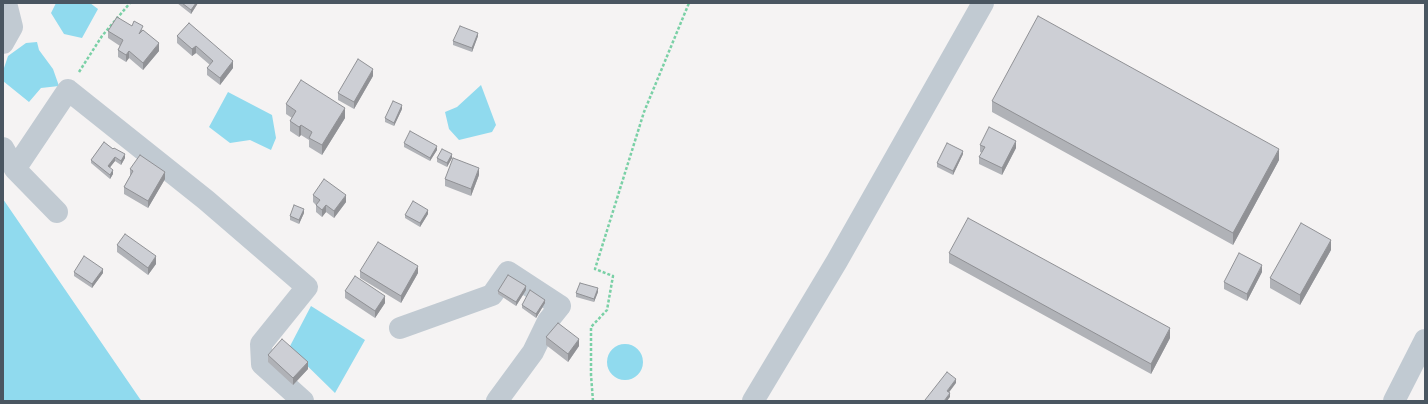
<!DOCTYPE html>
<html>
<head>
<meta charset="utf-8">
<style>
	body { margin:0 }
	#map { position:relative; width:1428px; height:404px; overflow:hidden; background:#f5f3f3; font-family:"Exo 2",sans-serif }
	canvas { display:block }
	.frame { position:absolute; inset:0; border:4px solid #4a5661; pointer-events:none }
</style>
</head>
<body>
<div id="map">
<canvas width="1428" height="404"></canvas>
<div class="frame"></div>
</div>
<script>
const context = document.querySelector('canvas').getContext('2d');
context.lineJoin = 'round';
function fill(path, color) { context.fillStyle = color; context.fill(path, 'evenodd'); }
const poly = rows => new Path2D(rows.map(r => 'M' + r).join(''));
function trace(path, color, width, dash) { context.strokeStyle = color; context.lineWidth = width; context.lineCap = dash ? 'butt' : 'round'; context.setLineDash(dash || []); context.stroke(path); }
const water = poly([
	[56,3,90,3,98,9,82,38,64,34,51,13],
	[37,42,39,50,53,69,59,86,41,88,29,102,3,81,3,71,8,56,26,43],
	[481,85,496,125,492,132,459,140,449,129,445,112,457,107],
	[228,92,272,115,276,138,271,150,250,140,230,143,209,127],
	[3,199,140,399,142,401,3,401],
	[311,306,365,340,335,393,289,348],
	'607 362a18 18 0 1 1 36 0a18 18 0 1 1-36 0Z'
]);
const path = poly([
	[79,72,102,36,130,3],
	[593,401,591,375,591,327,607,310,613,276,595,269,644,112,689,3]
]);
const minor = poly([
	[3,43,12,27,6,3],
	[3,148,15,169,68,90,206,200,307,287,261,344,262,364,303,401],
	[15,169,57,212],
	[400,328,492,295,508,272,560,306,548,321,533,352,497,401],
	[753,401,837,261,983,3],
	[1394,401,1425,340]
]);
const wall = poly([
	[177,3,198,3,191,14],
	[189,23,233,68,220,85,207,75,207,68,210,65,196,53,192,56,177,43,177,36],
	[132,26,143,30,159,51,143,70,129,58,126,62,118,57,118,50,120,46,108,38,108,31],
	[478,36,472,52,453,45,453,41],
	[373,76,354,109,338,100,338,93],
	[992,101,1279,160,1233,245,992,112],
	[286,104,345,118,322,155,309,147,309,140,301,135,299,137,290,131,290,121,292,118,286,114],
	[402,109,394,126,385,122,385,118],
	[104,142,125,158,121,165,115,161,110,167,113,174,110,179,91,163,91,160],
	[404,143,437,150,430,161,404,147],
	[980,145,1016,148,1002,175,979,164,979,157,982,153,980,152],
	[963,154,953,175,937,167,937,163],
	[437,158,452,158,447,167,437,162],
	[130,169,165,179,148,208,124,194,124,187,130,176],
	[479,175,471,196,445,186,445,179],
	[313,195,346,202,334,218,326,212,322,217,316,212,316,205,313,202],
	[304,213,299,224,290,220,290,216],
	[428,214,420,227,405,218,405,215],
	[117,245,156,264,148,275,117,252],
	[1331,250,1300,305,1270,288,1270,278],
	[949,253,1170,338,1151,374,949,263],
	[360,271,418,273,401,303,360,278],
	[74,272,103,273,92,288,74,276],
	[1262,272,1247,301,1224,289,1224,282],
	[526,290,516,306,498,294,498,291],
	[345,291,385,303,375,318,345,298],
	[598,292,594,302,576,297,576,293],
	[545,303,536,318,522,308,522,305],
	[546,337,579,346,568,362,546,345],
	[268,355,308,369,293,385,268,362]
]);
const shadedWall = poly([
	[196,3,198,3,191,14,191,10],
	[478,33,478,36,472,52,472,48],
	[159,43,159,51,143,70,143,63],
	[196,46,196,53,192,56,192,49],
	[129,51,129,58,126,62,126,55],
	[233,61,233,68,220,85,220,78],
	[373,69,373,76,354,109,354,102],
	[402,105,402,109,394,126,394,123],
	[345,108,345,118,322,155,322,145],
	[301,125,301,135,299,137,299,127],
	[1016,141,1016,148,1002,175,1002,168],
	[437,146,437,150,430,161,430,158],
	[1279,149,1279,160,1233,245,1233,233],
	[963,151,963,154,953,175,953,171],
	[125,154,125,158,121,165,121,161],
	[452,154,452,158,447,167,447,163],
	[115,157,115,161,108,170,108,166],
	[479,168,479,175,471,196,471,189],
	[113,170,113,174,110,179,110,175],
	[165,172,165,179,148,208,148,201],
	[346,195,346,202,334,218,334,211],
	[326,205,326,212,322,217,322,210],
	[304,209,304,213,299,224,299,220],
	[428,210,428,214,420,227,420,223],
	[1331,240,1331,250,1300,305,1300,295],
	[156,256,156,264,148,275,148,268],
	[1262,265,1262,272,1247,301,1247,294],
	[418,266,418,273,401,303,401,296],
	[103,269,103,273,92,288,92,284],
	[526,286,526,290,516,306,516,302],
	[598,288,598,292,594,302,594,299],
	[385,296,385,303,375,318,375,311],
	[545,300,545,303,536,318,536,314],
	[1170,328,1170,338,1151,374,1151,364],
	[579,339,579,346,568,362,568,354],
	[308,362,308,369,293,385,293,378],
	[956,379,956,383,947,395,947,391],
	[950,393,950,397,947,401,944,401]
]);
const building = poly([
	[182,3,196,3,191,10,182,3],
	[1038,16,1279,149,1233,233,992,101,1038,16],
	[117,17,132,26,134,21,143,26,139,34,143,30,159,43,143,63,129,51,126,55,118,50,123,40,108,31,117,17],
	[189,23,233,61,220,78,207,68,213,61,196,46,192,49,177,36,189,23],
	[460,26,478,33,472,48,453,41,460,26],
	[358,59,373,69,354,102,338,93,358,59],
	[301,80,345,108,322,145,309,138,312,132,301,125,299,127,290,121,296,111,286,104,301,80],
	[393,101,402,105,394,123,385,118,393,101],
	[989,127,1016,141,1002,168,979,157,985,147,980,145,989,127],
	[410,131,437,146,430,158,404,143,410,131],
	[104,142,113,149,114,148,125,154,121,161,115,157,108,166,113,170,110,175,91,160,104,142],
	[947,143,963,151,953,171,937,163,947,143],
	[442,149,452,154,447,163,437,158,442,149],
	[140,155,165,172,148,201,124,187,133,171,130,169,140,155],
	[453,158,479,168,471,189,445,179,453,158],
	[324,179,346,195,334,211,326,205,322,210,316,205,320,200,313,195,324,179],
	[413,201,428,210,420,223,405,215,413,201],
	[294,205,304,209,299,220,290,216,294,205],
	[968,218,1170,328,1151,364,949,253,968,218],
	[1301,223,1331,240,1300,295,1270,278,1301,223],
	[125,234,156,256,148,268,117,245,125,234],
	[378,242,418,266,401,296,360,271,378,242],
	[1239,253,1262,265,1247,294,1224,282,1239,253],
	[84,256,103,269,92,284,74,272,84,256],
	[508,275,526,286,516,302,498,291,508,275],
	[355,276,385,296,375,311,345,291,355,276],
	[580,283,598,288,594,299,576,293,580,283],
	[530,290,545,300,536,314,522,305,530,290],
	[558,323,579,339,568,354,546,337,558,323],
	[282,339,308,362,293,378,268,355,282,339],
	[947,372,956,379,947,391,950,393,944,401,926,401,925,400,947,372]
]);
fill(water, '#90daee');
trace(path, '#7ad0a6', 2.5, [3, 2]);
trace(minor, '#c1cad2', 22);
fill(wall, '#b0b2b7');
fill(shadedWall, '#909195');
fill(building, '#cdcfd5');
trace(building, '#909195', 1);
</script>
</body>
</html>
